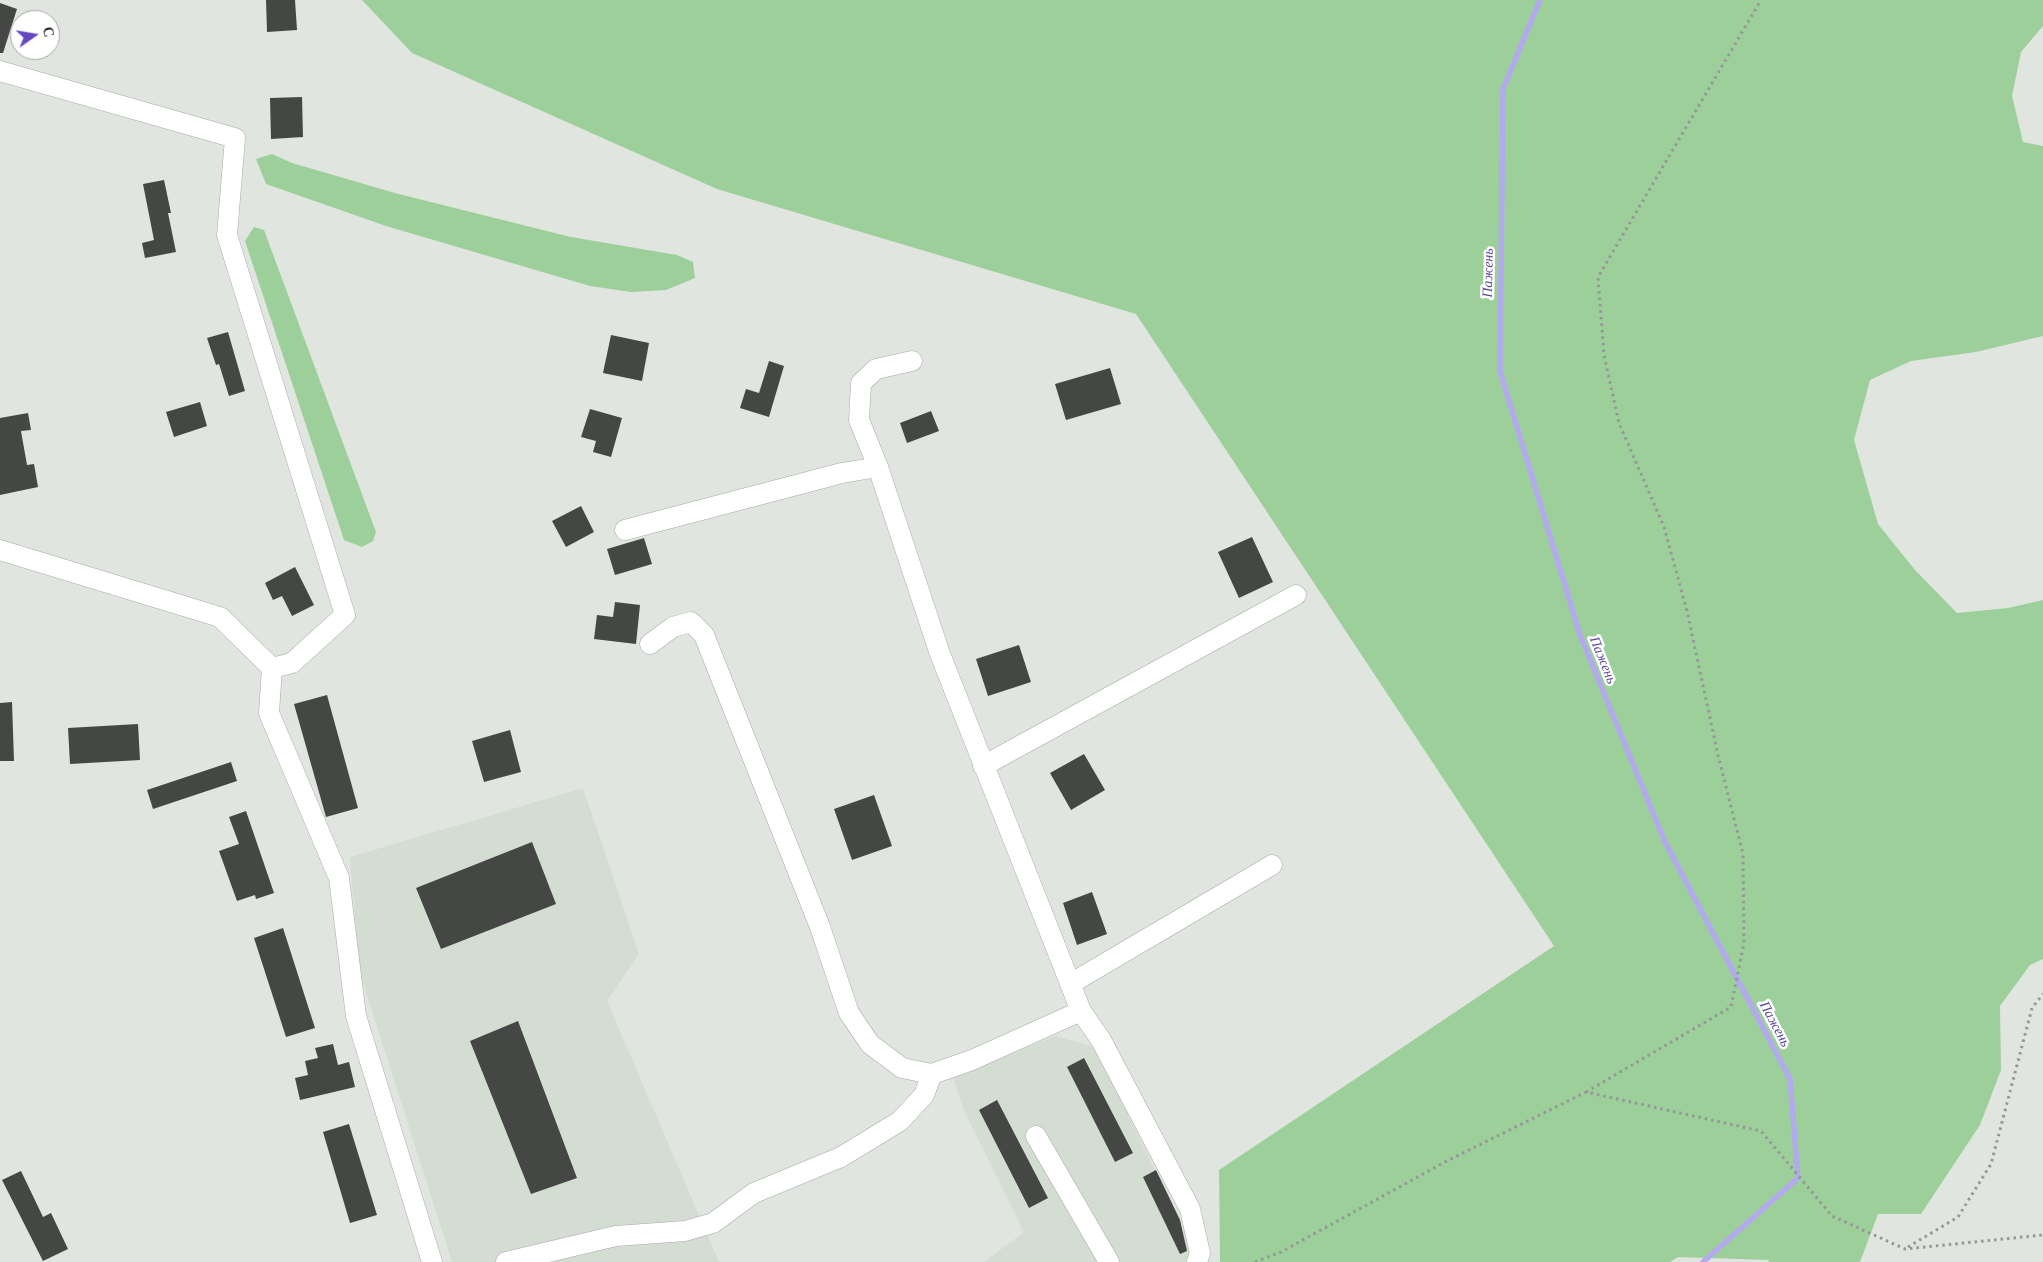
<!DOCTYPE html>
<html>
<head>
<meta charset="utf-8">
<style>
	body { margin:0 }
	#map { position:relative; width:2043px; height:1262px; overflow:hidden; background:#e1e5e0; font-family:"Crimson Pro",serif }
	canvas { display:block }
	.north { position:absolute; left:10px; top:10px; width:50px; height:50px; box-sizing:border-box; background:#fff; border:1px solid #a9a9a9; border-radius:50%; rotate:77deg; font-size:14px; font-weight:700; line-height:20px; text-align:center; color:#272927 }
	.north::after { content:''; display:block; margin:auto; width:18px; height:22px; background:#6547c0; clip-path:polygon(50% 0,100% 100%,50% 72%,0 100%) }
</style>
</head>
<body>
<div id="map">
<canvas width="2043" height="1262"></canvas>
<div class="north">С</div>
</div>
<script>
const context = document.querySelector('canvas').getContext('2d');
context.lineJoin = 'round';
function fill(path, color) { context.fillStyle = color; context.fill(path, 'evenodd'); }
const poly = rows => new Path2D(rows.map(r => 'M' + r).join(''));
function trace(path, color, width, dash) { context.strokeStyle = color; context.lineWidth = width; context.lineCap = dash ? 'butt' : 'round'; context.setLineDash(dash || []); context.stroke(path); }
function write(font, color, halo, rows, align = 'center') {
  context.font = font + ' "Crimson Pro",serif'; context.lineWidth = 5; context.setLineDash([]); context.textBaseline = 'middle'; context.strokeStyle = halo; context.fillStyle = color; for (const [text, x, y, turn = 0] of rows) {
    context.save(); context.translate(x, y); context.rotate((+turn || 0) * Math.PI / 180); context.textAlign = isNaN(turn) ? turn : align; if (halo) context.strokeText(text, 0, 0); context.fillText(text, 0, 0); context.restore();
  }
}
const built = poly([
	[583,788,639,954,607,1001,719,1262,452,1262,359,970,350,857],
	[1055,1036,1095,1047,1193,1248,1191,1262,984,1262,1024,1232,966,1115,953,1078]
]);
const green = poly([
	[362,0,2043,0,2043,26,2021,52,2012,96,2023,142,2043,146,2043,336,1976,352,1911,361,1870,380,1854,440,1878,524,1915,570,1957,613,2008,608,2043,600,2043,959,2030,965,2000,1006,2001,1070,1980,1125,1921,1214,1878,1214,1860,1262,1769,1262,1768,1260,1678,1257,1670,1262,1220,1262,1219,1170,1554,946,1136,314,717,189,412,53],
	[272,154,292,163,395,193,571,237,677,255,693,262,695,278,666,290,631,292,590,286,386,226,266,184,256,159],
	[254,227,264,230,376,532,373,541,362,547,344,540,245,241]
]);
const stream = poly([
	[1540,0,1503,89,1500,371,1580,635,1665,842,1790,1079,1798,1178,1703,1262]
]);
const building = poly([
	[266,0,295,0,297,30,267,32],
	[0,3,17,9,3,53,0,53],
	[302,97,303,137,271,139,270,98],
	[164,180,171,213,168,213,176,252,145,258,142,243,154,240,143,184],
	[228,332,245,391,229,396,219,364,216,365,207,338],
	[611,335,649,343,642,381,603,373],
	[769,361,784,366,769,417,740,408,746,389,759,393],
	[1110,368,1121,404,1066,420,1055,384],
	[200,402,207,426,174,437,166,412],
	[590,409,622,418,611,457,593,452,596,441,581,437],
	[931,411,939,431,907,443,900,423],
	[28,413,31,430,21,431,27,465,34,464,38,487,0,495,0,418],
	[581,506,594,532,566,547,552,521],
	[1252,537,1273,582,1239,598,1218,552],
	[644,538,652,564,615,575,607,549],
	[295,567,314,605,292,616,282,596,273,600,265,583],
	[615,602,640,605,636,644,594,639,597,615,613,617],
	[1019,645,1031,682,988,696,976,659],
	[327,695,358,808,326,817,294,704],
	[12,702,14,761,0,761,0,703],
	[138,724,140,760,70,764,68,728],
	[510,730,521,772,484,782,472,741],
	[1084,754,1105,790,1071,810,1050,773],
	[231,762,237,781,153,809,147,790],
	[874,795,892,846,852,860,834,809],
	[246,811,274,893,256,899,255,895,237,901,219,851,239,844,229,817],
	[532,842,556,904,441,949,416,888],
	[1092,892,1107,934,1077,945,1063,903],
	[283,928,315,1028,286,1037,254,938],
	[518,1021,577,1178,531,1194,470,1041],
	[333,1044,338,1065,349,1062,355,1087,300,1100,295,1078,308,1075,305,1061,318,1058,315,1048],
	[1084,1058,1133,1153,1115,1162,1067,1067],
	[997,1100,1048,1198,1029,1208,979,1110],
	[349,1124,377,1215,350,1223,323,1132],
	[1156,1170,1180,1220,1187,1251,1180,1254,1143,1177],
	[21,1171,43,1217,51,1213,68,1249,43,1261,2,1180]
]);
const path = poly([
	[1586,1092,1731,1007,1744,943,1743,854,1718,755,1687,611,1664,527,1619,423,1604,355,1598,277,1761,0],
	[1908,1247,1958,1217,1991,1164,2032,1008,2043,994],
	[1255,1262,1281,1252,1443,1163,1586,1092,1761,1131,1832,1216,1905,1249,2043,1235]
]);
const minor = poly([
	[0,71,235,138,227,235,345,615,292,663,272,668],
	[912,361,876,369,861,383,859,420,878,467,940,654,1081,1011,1101,1040,1190,1209,1200,1253,1197,1262],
	[625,530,842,473,878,467],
	[0,550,220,617,272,668,269,713,339,878,356,1016,432,1262],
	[650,644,673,627,691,622,704,635,820,927,849,1013,870,1044,902,1068,932,1074,972,1060,1081,1011],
	[983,766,1296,595],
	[1070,984,1272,865],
	[1036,1136,1109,1262],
	[506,1262,616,1236,685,1231,713,1223,754,1193,841,1157,900,1121,924,1095,932,1074]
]);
const waterNames = [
	["Пажень",1488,273,-89],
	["Пажень",1603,660,68],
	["Пажень",1775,1024,62]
];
fill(built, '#d3ddd2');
fill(green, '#9dcf9b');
trace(stream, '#b3aaee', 5.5);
fill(building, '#444743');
trace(minor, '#a5a9a5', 21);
trace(path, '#949894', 3, [2.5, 4]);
trace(minor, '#fff', 20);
write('italic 14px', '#554595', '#fff', waterNames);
</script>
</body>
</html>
